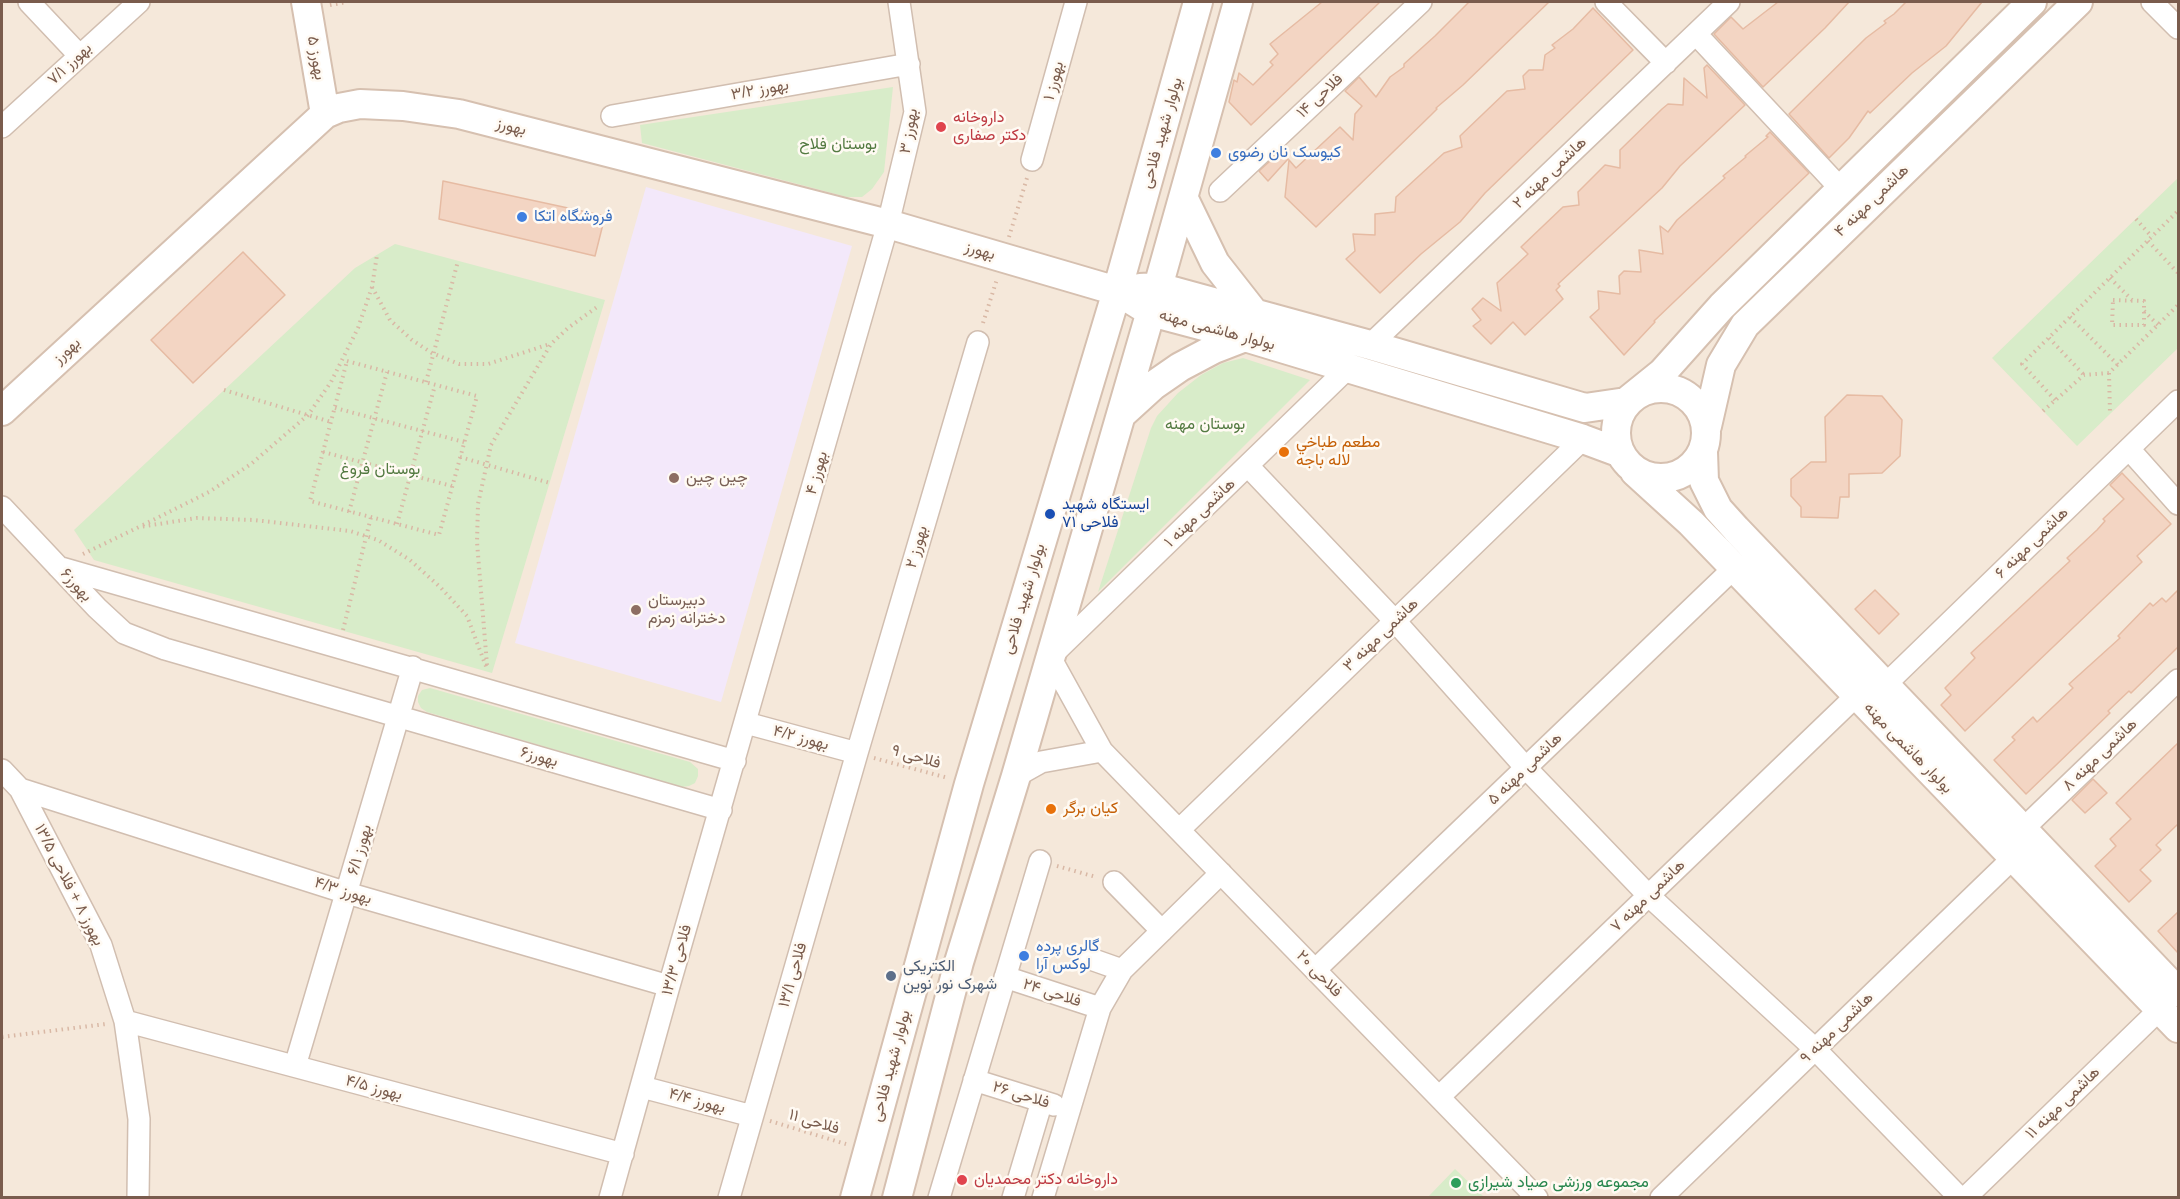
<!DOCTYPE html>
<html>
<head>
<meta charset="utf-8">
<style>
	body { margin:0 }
	#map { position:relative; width:2180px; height:1199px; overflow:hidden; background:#fdf6ec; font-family:Helvetica,sans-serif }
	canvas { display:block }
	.frame { position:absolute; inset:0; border:3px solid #7a5c4d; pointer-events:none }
</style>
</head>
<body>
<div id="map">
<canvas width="2180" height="1199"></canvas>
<div class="frame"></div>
</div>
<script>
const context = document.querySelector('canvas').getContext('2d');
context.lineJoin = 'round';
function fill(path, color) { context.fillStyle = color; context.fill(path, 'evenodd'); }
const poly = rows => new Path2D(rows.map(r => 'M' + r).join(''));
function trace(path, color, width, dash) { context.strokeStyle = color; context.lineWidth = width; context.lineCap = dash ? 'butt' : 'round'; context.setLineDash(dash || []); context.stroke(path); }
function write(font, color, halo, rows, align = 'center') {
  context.font = font + ' Helvetica,Vazirmatn,sans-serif'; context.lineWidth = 5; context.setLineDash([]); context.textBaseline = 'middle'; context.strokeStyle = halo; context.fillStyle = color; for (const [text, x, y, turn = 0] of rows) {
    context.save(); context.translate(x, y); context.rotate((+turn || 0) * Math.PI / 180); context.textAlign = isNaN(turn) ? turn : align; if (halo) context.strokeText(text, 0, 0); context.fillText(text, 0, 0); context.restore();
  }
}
const residential = poly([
	[2,2,2178,2,2178,1197,2,1197]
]);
const education = poly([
	[646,187,852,246,721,702,515,643]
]);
const green = poly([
	[893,87,884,172,872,189,862,197,847,197,642,143,640,125],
	[2178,178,2178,348,2077,446,1992,358],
	[395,244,605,300,492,673,94,560,74,530,355,268],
	[1243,358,1310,380,1098,592,1151,428,1157,416,1178,393,1201,375,1223,363],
	[430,688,690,762,698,769,698,776,695,783,689,786,682,787,427,712,421,708,418,702,418,696,422,690],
	[1455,1169,1484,1197,1428,1197]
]);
const building = poly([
	[1322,2,1380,2,1251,125,1229,102,1234,80,1237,82,1239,73,1253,85,1273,65,1270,62,1278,54,1270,44,1322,2],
	[1469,2,1549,2,1463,85,1436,108,1437,109,1431,115,1316,227,1285,197,1289,160,1296,168,1340,127,1353,140,1355,114,1362,106,1345,91,1359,77,1376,97,1390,77,1404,67,1404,64,1435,36,1469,2],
	[1778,2,1849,2,1825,28,1763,87,1714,34,1731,17,1743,29,1778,2],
	[1906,2,1982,2,1946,46,1912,73,1870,113,1868,111,1849,138,1829,158,1789,114,1866,38,1886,23,1884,21,1894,14,1906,2],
	[1593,8,1633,50,1485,193,1460,222,1421,254,1380,293,1346,259,1355,251,1353,234,1375,235,1375,214,1395,212,1396,197,1444,153,1462,147,1460,136,1507,91,1525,89,1523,76,1529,70,1543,70,1545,55,1555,48,1552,45,1573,29,1593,8],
	[1707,65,1745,105,1680,166,1662,188,1558,284,1560,286,1556,290,1563,299,1525,335,1513,322,1491,344,1473,326,1481,320,1472,309,1483,298,1501,311,1497,283,1528,254,1521,247,1563,207,1579,205,1578,192,1605,165,1620,168,1620,150,1662,109,1668,104,1683,105,1684,78,1707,98,1704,68,1707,65],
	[1770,132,1809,173,1654,321,1655,322,1624,355,1590,317,1599,309,1598,291,1620,294,1619,276,1624,271,1641,272,1639,250,1663,254,1660,226,1668,232,1677,220,1725,178,1723,176,1746,157,1745,156,1768,137,1766,136,1770,132],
	[1281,151,1288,159,1268,181,1259,171,1281,151],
	[443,181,605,216,595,256,439,219,443,181],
	[243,252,285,295,193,383,151,340,243,252],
	[1847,395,1882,396,1902,420,1900,456,1882,473,1849,474,1849,497,1840,497,1838,518,1801,517,1801,507,1791,496,1791,479,1811,462,1826,462,1825,417,1847,395],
	[2122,473,2171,524,2137,556,2142,562,1965,731,1941,705,1951,695,1945,688,1975,658,1971,653,2070,561,2067,558,2097,530,2105,521,2103,519,2124,499,2110,485,2122,473],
	[1875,590,1899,614,1879,634,1855,609,1875,590],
	[2178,590,2178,647,2131,693,2129,691,2108,711,2110,713,2026,794,1994,760,2015,740,2012,737,2033,717,2037,722,2073,688,2069,684,2120,638,2118,636,2150,603,2153,606,2162,598,2166,602,2178,590],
	[2178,743,2178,824,2156,845,2161,850,2140,870,2151,881,2129,902,2095,866,2116,846,2110,839,2131,819,2116,803,2178,743],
	[2093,779,2107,793,2085,813,2072,800,2093,779],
	[2178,912,2178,953,2158,931,2178,912]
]);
const path = poly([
	[330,5,347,2],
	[2136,219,2152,237],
	[1009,237,1027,178],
	[2148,241,2178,273],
	[2110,278,2132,300],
	[372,287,390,320,412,340,432,353,459,364,488,364,550,344],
	[2113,300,2144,301,2144,325,2112,325,2113,300],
	[2144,311,2158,325],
	[2070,317,2118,365],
	[983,323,997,279],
	[2049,338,2084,375],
	[347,361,477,396,439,535,310,501,347,361],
	[2109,373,2110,413],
	[426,382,458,261],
	[224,390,331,422],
	[2055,400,2022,364,2178,211],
	[335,408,464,442],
	[2043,411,2084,375,2109,373,2178,305],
	[323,452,452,486],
	[460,457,550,483],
	[349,512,387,372],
	[397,524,435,385],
	[143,525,209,492,251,464,308,415,331,382,358,328,372,287,377,255],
	[83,554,139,527,197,518,254,520,350,531,378,540,410,560,441,588,467,616,487,669],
	[343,630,371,517],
	[487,665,477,542,478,504,491,445,551,344,568,328,597,307],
	[874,758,948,778],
	[1057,866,1096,877],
	[2,1037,106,1024],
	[770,1121,846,1144]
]);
const street = poly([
	[29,2,79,55],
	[1606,2,1666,63],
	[2152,2,2178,28],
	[1696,34,1841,189],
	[612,116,909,64],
	[2,127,139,2],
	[1032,160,1076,2],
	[1220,191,1421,2],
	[1370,345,1729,2],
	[1348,368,1050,657,1102,751,1537,1198],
	[2129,449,2178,504],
	[1248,466,1395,621,1526,768,1648,895,1815,1049,1960,1198],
	[2,507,97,608,124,633,165,649,721,810],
	[58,567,735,761],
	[746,723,857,753],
	[2,770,20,789,101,945,125,1021,139,1119,138,1198],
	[1016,776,1041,762,1102,751],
	[20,789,347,893,669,986],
	[1179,830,1583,439],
	[2022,830,2178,680],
	[1114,882,1162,931],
	[1088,958,1122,970],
	[1315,970,1734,568],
	[1005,977,1100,1008],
	[125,1021,623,1154],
	[295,1066,413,667],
	[974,1080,1054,1105],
	[642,1087,752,1116],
	[1439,1097,1857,695,1885,685,2178,401],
	[610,1198,669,986,888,224,915,112,899,2],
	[729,1198,857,753,978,342],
	[939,1198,1040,861],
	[1013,1198,1042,1101],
	[1043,1198,1100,1008,1122,970,1221,873],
	[1661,1198,2013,858],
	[1965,1198,2160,1009]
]);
const secondary = poly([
	[306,2,325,114],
	[1184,199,1215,263,1255,314],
	[1140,288,1158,287,1370,345,1585,408,1626,402,1662,373,1722,306,2032,2],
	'1616 433a45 45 0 1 1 90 0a45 45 0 1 1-90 0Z',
	[2,411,325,114,339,108,360,104,403,106,459,114,888,224,1117,291,1151,312,1245,337,1583,439,1618,452],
	[1121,415,1154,385,1180,367,1214,349,1245,337],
	[1707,426,1721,365,1745,325,2078,2],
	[1703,452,1704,481,1718,509,1736,529,2178,992],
	[1635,472,1691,523,2178,1028],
	[855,1198,969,784,1117,291,1198,2],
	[897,1198,959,962,1016,776,1158,287,1238,2]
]);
const markers = [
	[941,127,6,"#e0444e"],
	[1216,153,6,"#3f7fe0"],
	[522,217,6,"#3f7fe0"],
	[1284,452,6,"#e8710a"],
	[674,478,6,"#8d6e63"],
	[1050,514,6,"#1a4fb4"],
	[636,610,6,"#8d6e63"],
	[1051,809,6,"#e8710a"],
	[1024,956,6,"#3f7fe0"],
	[891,976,6,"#5c6f8a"],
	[962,1180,6,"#e0444e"],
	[1456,1183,6,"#2e9e5b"]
];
const streetNames = [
	["بهورز ۵",316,58,80],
	["بهورز ۷/۱",70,64,-43],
	["بهورز ۱",1054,81,-75],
	["بهورز ۳/۲",760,90,-10],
	["فلاحی ۱۴",1320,96,-43],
	["بهورز",511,127,14],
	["بهورز ۳",909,131,-80],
	["بولوار شهید فلاحی",1162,133,-74],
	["هاشمی مهنه ۲",1550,173,-44],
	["هاشمی مهنه ۴",1872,201,-44],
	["بهورز",980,251,16],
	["بولوار هاشمی مهنه",1217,330,15],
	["بهورز",67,351,-43],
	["بهورز ۴",817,473,-74],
	["هاشمی مهنه ۱",1200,513,-44],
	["هاشمی مهنه ۶",2032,543,-44],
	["بهورز ۲",917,547,-74],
	["بهورز۶",76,585,48],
	["بولوار شهید فلاحی",1024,599,-73],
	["هاشمی مهنه ۳",1381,635,-44],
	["بهورز ۴/۲",801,738,15],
	["بولوار هاشمی مهنه",1908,748,46],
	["هاشمی مهنه ۸",2100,755,-44],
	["بهورز۶",539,757,16],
	["فلاحی ۹",916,757,16],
	["هاشمی مهنه ۵",1525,769,-44],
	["بهورز ۶/۱",360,850,-74],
	["بهورز ۸ + فلاحی ۱۳/۵",69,885,63],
	["بهورز ۴/۳",343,891,17],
	["هاشمی مهنه ۷",1648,896,-44],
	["فلاحی ۱۳/۳",677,960,-74],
	["فلاحی ۲۰",1319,974,46],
	["فلاحی ۱۳/۱",793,975,-74],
	["فلاحی ۲۴",1052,993,18],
	["هاشمی مهنه ۹",1837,1028,-44],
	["بولوار شهید فلاحی",891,1066,-75],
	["بهورز ۴/۵",374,1088,15],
	["فلاحی ۲۶",1021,1095,17],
	["بهورز ۴/۴",697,1101,15],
	["هاشمی مهنه ۱۱",2063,1103,-44],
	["فلاحی ۱۱",814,1122,17]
];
const healthNames = [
	["داروخانه",953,118],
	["دکتر صفاری",953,136],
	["داروخانه دکتر محمدیان",974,1180]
];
const parkNames = [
	["بوستان فلاح",838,145],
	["بوستان مهنه",1205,425],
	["بوستان فروغ",380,470]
];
const shopNames = [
	["کیوسک نان رضوی",1228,153],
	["فروشگاه اتکا",534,217],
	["گالری پرده",1036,947],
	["لوکس آرا",1036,965]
];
const foodNames = [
	["مطعم طباخي",1296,443],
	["لاله باجه",1296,461],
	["کیان برگر",1063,809]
];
const educationNames = [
	["چین چین",686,478],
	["دبیرستان",648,601],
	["دخترانه زمزم",648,619]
];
const transitNames = [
	["ایستگاه شهید",1062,505],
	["فلاحی ۷۱",1062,523]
];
const serviceNames = [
	["الکتریکی",903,967],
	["شهرک نور نوین",903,985]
];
const leisureNames = [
	["مجموعه ورزشی صیاد شیرازی",1468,1183]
];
fill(residential, '#f5e8da');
fill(education, '#f3e8fa');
fill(green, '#d8ecc9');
fill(building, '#f3d5c3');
trace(building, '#e6bba3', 1.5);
trace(street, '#d1beb0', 24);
trace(secondary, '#d6c0b0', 32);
trace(path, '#d9b8a5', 4, [1.5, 4.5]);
trace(street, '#fff', 21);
trace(secondary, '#fff', 28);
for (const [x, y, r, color] of markers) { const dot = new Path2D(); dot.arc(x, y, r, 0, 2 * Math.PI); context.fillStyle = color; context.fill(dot); trace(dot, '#fffaf3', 2); }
write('16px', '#7a5c4d', '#fffaf3', streetNames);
write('16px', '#be3a42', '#fffaf3', healthNames, 'left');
write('16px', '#537a41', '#fffaf3', parkNames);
write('16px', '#366cbe', '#fffaf3', shopNames, 'left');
write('16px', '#c56008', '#fffaf3', foodNames, 'left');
write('16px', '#785e54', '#fffaf3', educationNames, 'left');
write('16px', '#164399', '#fffaf3', transitNames, 'left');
write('16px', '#4e5e75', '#fffaf3', serviceNames, 'left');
write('16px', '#27864d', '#fffaf3', leisureNames, 'left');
</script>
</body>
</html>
